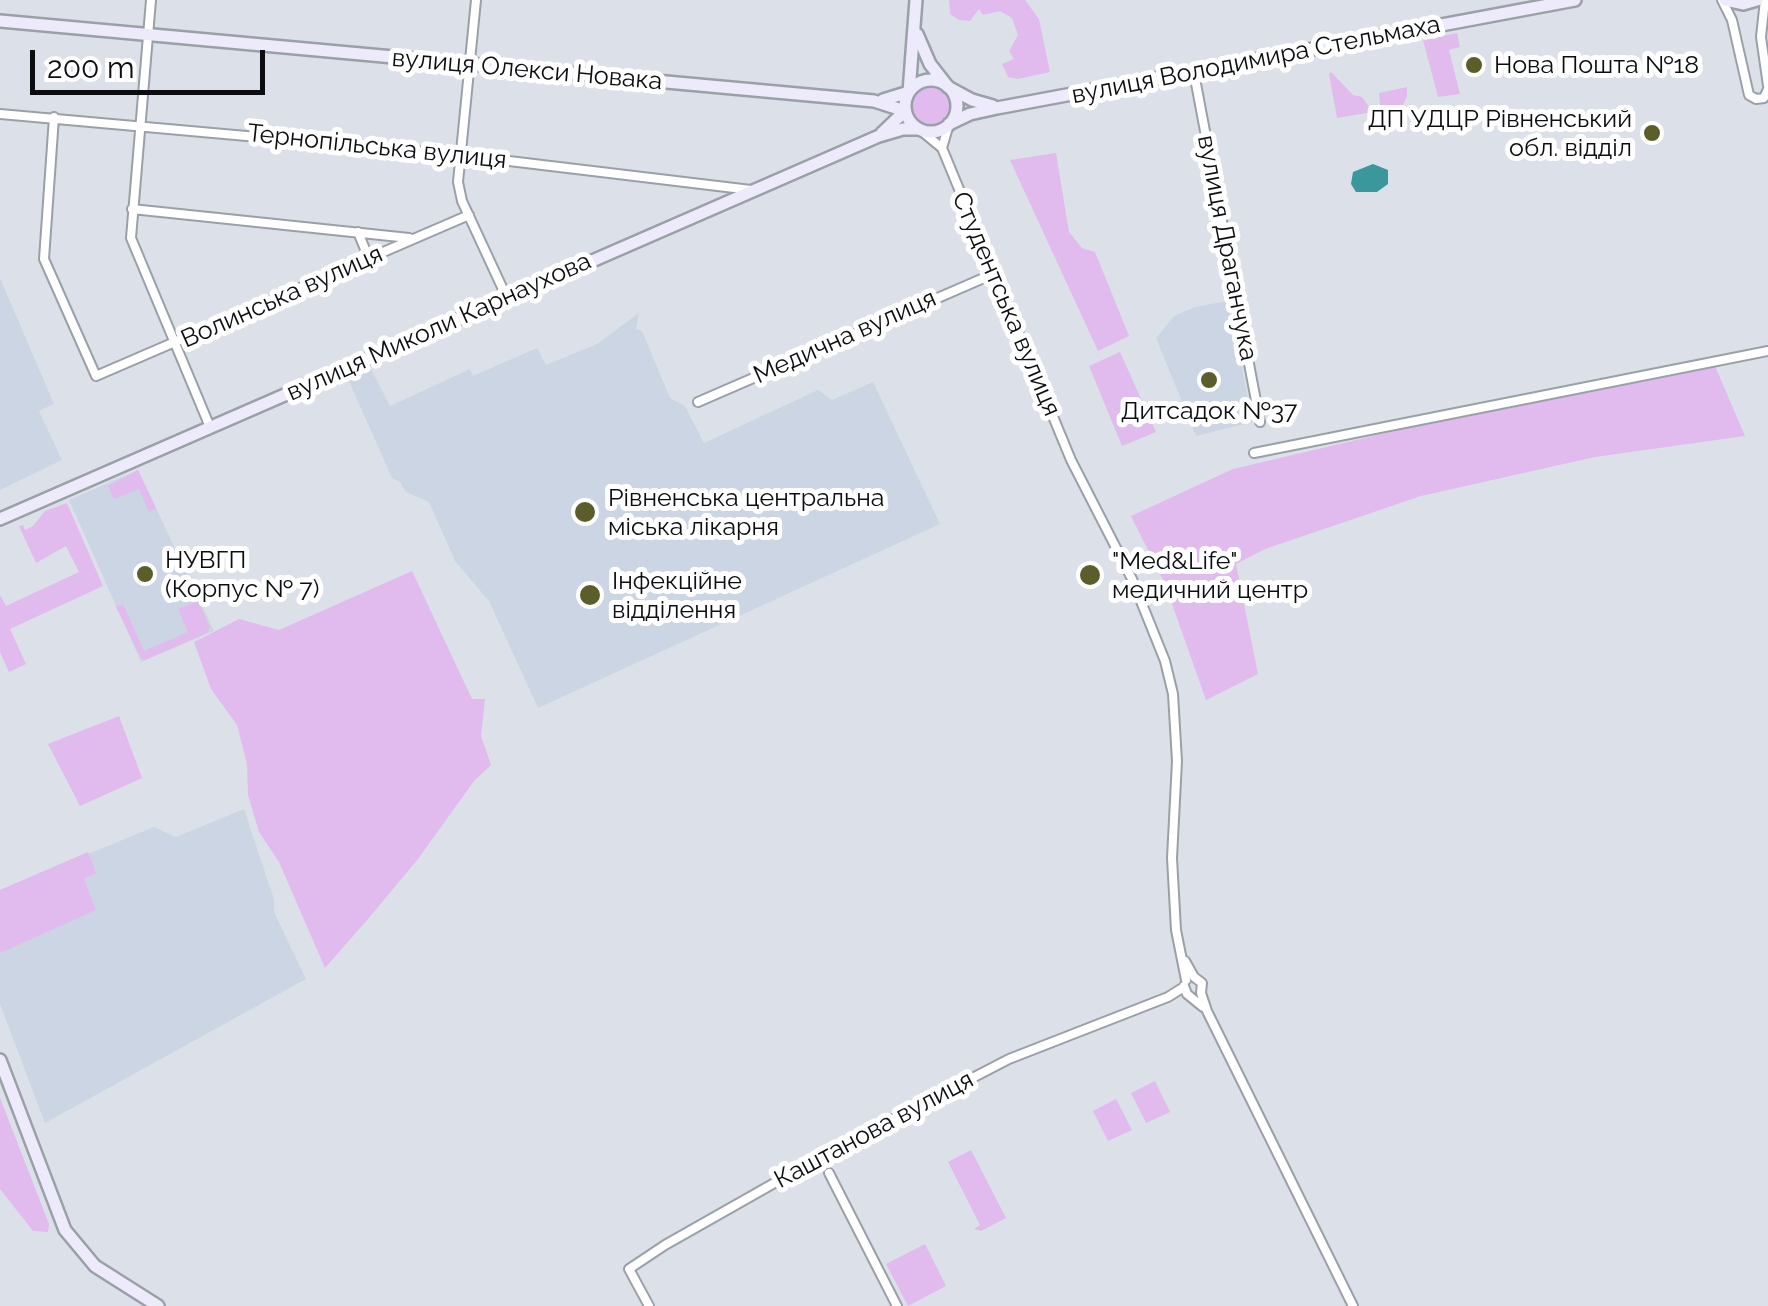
<!DOCTYPE html>
<html>
<head>
<meta charset="utf-8">
<style>
	body { margin:0 }
	#map { position:relative; width:1768px; height:1306px; overflow:hidden; background:#dce1e9; font-family:Raleway,sans-serif }
	canvas { display:block }
	.scale { position:absolute; left:30px; top:50px; width:235px; height:45px; box-sizing:border-box; border:5px solid #0b0d10; border-top:0; padding-left:12px; font-size:30px; line-height:35px; white-space:nowrap; color:#0b0d10; -webkit-text-stroke:8px #fff; paint-order:stroke }
</style>
</head>
<body>
<div id="map">
<canvas width="1768" height="1306"></canvas>
<div class="scale">200 m</div>
</div>
<script>
const context = document.querySelector('canvas').getContext('2d');
context.lineJoin = 'round';
function fill(path, color) { context.fillStyle = color; context.fill(path, 'evenodd'); }
const poly = rows => new Path2D(rows.map(r => 'M' + r).join(''));
function trace(path, color, width, dash) { context.strokeStyle = color; context.lineWidth = width; context.lineCap = dash ? 'butt' : 'round'; context.setLineDash(dash || []); context.stroke(path); }
function write(font, color, halo, rows, align = 'center') {
  context.font = font + ' Raleway,sans-serif'; context.lineWidth = 10; context.setLineDash([]); context.textBaseline = 'middle'; context.strokeStyle = halo; context.fillStyle = color; for (const [text, x, y, turn = 0] of rows) {
    context.save(); context.translate(x, y); context.rotate((+turn || 0) * Math.PI / 180); context.textAlign = isNaN(turn) ? turn : align; if (halo) context.strokeText(text, 0, 0); context.fillText(text, 0, 0); context.restore();
  }
}
const built = poly([
	[0,278,54,404,39,411,62,460,0,490],
	[1228,301,1253,422,1196,436,1156,338,1174,316,1195,307],
	[639,313,636,329,642,331,670,398,685,406,704,443,818,390,832,400,873,382,940,524,538,708,489,601,455,561,429,502,406,492,400,482,392,478,348,379,371,369,390,406,470,369,473,376,537,348,546,365,597,344],
	[138,470,214,631,141,662,69,500],
	[244,809,274,899,274,912,306,979,45,1123,0,1004,0,890,154,827,176,837]
]);
const green = poly([
	[949,0,1025,0,1039,19,1050,72,1018,79,1008,77,1002,64,1014,59,1009,51,1018,35,1012,18,1000,11,983,15,979,9,970,21,959,20,950,14],
	[1457,33,1460,47,1449,50,1460,94,1438,97,1423,40],
	[1331,72,1353,95,1362,97,1369,107,1380,105,1379,93,1407,87,1407,96,1402,107,1337,118,1329,74],
	'910 106a21 21 0 1 1 42 0a21 21 0 1 1-42 0Z',
	[1056,153,1069,232,1082,248,1095,252,1129,336,1098,351,1010,160],
	[1120,352,1156,432,1122,446,1089,366],
	[1715,366,1745,436,1595,457,1421,496,1265,549,1236,564,1258,674,1206,700,1165,584,1131,516,1233,469,1531,399],
	[138,470,156,508,149,512,139,489,114,499,108,486],
	[67,503,103,586,10,629,26,664,9,672,0,652,0,595,6,606,79,572,66,546,36,563,19,526,23,525,25,530,33,526,45,511],
	[412,571,472,699,485,699,481,736,491,765,474,781,418,859,368,919,325,968,279,862,259,832,248,795,247,764,237,725,211,689,194,642,239,619,279,630],
	[198,601,210,627,207,633,145,660,141,658,116,607,123,604,144,651,188,632,178,609],
	[119,716,142,778,80,806,48,744],
	[88,852,96,873,84,879,96,910,0,953,0,890],
	[1155,1081,1170,1112,1146,1123,1131,1093],
	[0,1098,49,1224,48,1232,33,1231,0,1189],
	[1116,1099,1132,1130,1108,1141,1093,1111],
	[971,1150,1006,1218,981,1231,974,1229,980,1225,948,1162],
	[925,1244,946,1286,908,1306,886,1264]
]);
const water = poly([
	[1373,164,1388,170,1388,184,1377,192,1356,192,1351,184,1353,172]
]);
const minor = poly([
	[151,0,131,238,210,427],
	[476,0,458,182,462,201,507,298],
	[1722,0,1732,20,1749,95,1756,99,1764,98,1768,89],
	[1765,0,1761,37,1768,86],
	[1194,73,1260,422],
	[0,114,459,155,751,190],
	[54,117,44,259,96,376,469,215],
	[919,129,942,148,1071,460,1132,579,1165,661,1173,694,1177,761,1172,858,1176,930,1186,980],
	[942,148,949,124],
	[132,209,409,238],
	[358,232,369,259],
	[698,402,993,274],
	[1254,453,1768,351],
	[1185,961,1194,977,1202,983,1201,993,1207,1011,1353,1306],
	[1184,986,1187,994,1203,1007],
	[829,1173,897,1306],
	[649,1306,629,1269,665,1245,822,1156,1009,1059,1168,997,1184,987]
]);
const secondary = poly([
	[1725,0,1743,4,1757,0],
	[0,21,874,101,905,111,882,133],
	[917,34,930,64,948,87,972,100,993,106],
	'905 106a26 26 0 1 1 52 0a26 26 0 1 1-52 0Z',
	[883,100,909,92,916,0],
	[949,124,970,114,997,108,1575,0],
	[0,519,879,136,903,129,919,129],
	[0,1060,65,1230,95,1266,158,1306]
]);
const markers = [
	[1474,65,10,"#5b5e2b"],
	[1652,133,10,"#5b5e2b"],
	[1209,380,10,"#5b5e2b"],
	[585,512,12,"#5b5e2b"],
	[145,574,10,"#5b5e2b"],
	[1090,575,12,"#5b5e2b"],
	[590,595,12,"#5b5e2b"]
];
const streetNames = [
	["вулиця Володимира Стельмаха",1256,60,-11],
	["вулиця Олекси Новака",527,70,5],
	["Тернопільська вулиця",377,147,6],
	["вулиця Драганчука",1227,248,79],
	["Волинська вулиця",282,297,-24],
	["Студентська вулиця",1006,304,67],
	["вулиця Миколи Карнаухова",439,327,-24],
	["Медична вулиця",845,337,-24],
	["Каштанова вулиця",874,1130,-28]
];
const poiNames = [
	["Нова Пошта №18",1494,65],
	["ДП УДЦР Рівненський",1632,119,"right"],
	["обл. відділ",1632,148,"right"],
	["Дитсадок №37",1209,411,"center"],
	["Рівненська центральна",608,498],
	["міська лікарня",608,527],
	["НУВГП",165,560],
	["(Корпус № 7)",165,589],
	["\"Med&Life\"",1112,561],
	["медичний центр",1112,590],
	["Інфекційне",612,581],
	["відділення",612,610]
];
fill(built, '#ccd5e4');
fill(green, '#e1baee');
fill(water, '#3a979c');
trace(minor, '#9aa0a7', 12);
trace(secondary, '#9aa0a7', 16);
trace(minor, '#fff', 8);
trace(secondary, '#eceafb', 11);
for (const [x, y, r, color] of markers) { const dot = new Path2D(); dot.arc(x, y, r, 0, 2 * Math.PI); context.fillStyle = color; context.fill(dot); trace(dot, '#fff', 4); }
write('25px', '#0b0d10', '#fff', streetNames);
write('25px', '#0b0d10', '#fff', poiNames, 'left');
</script>
</body>
</html>
